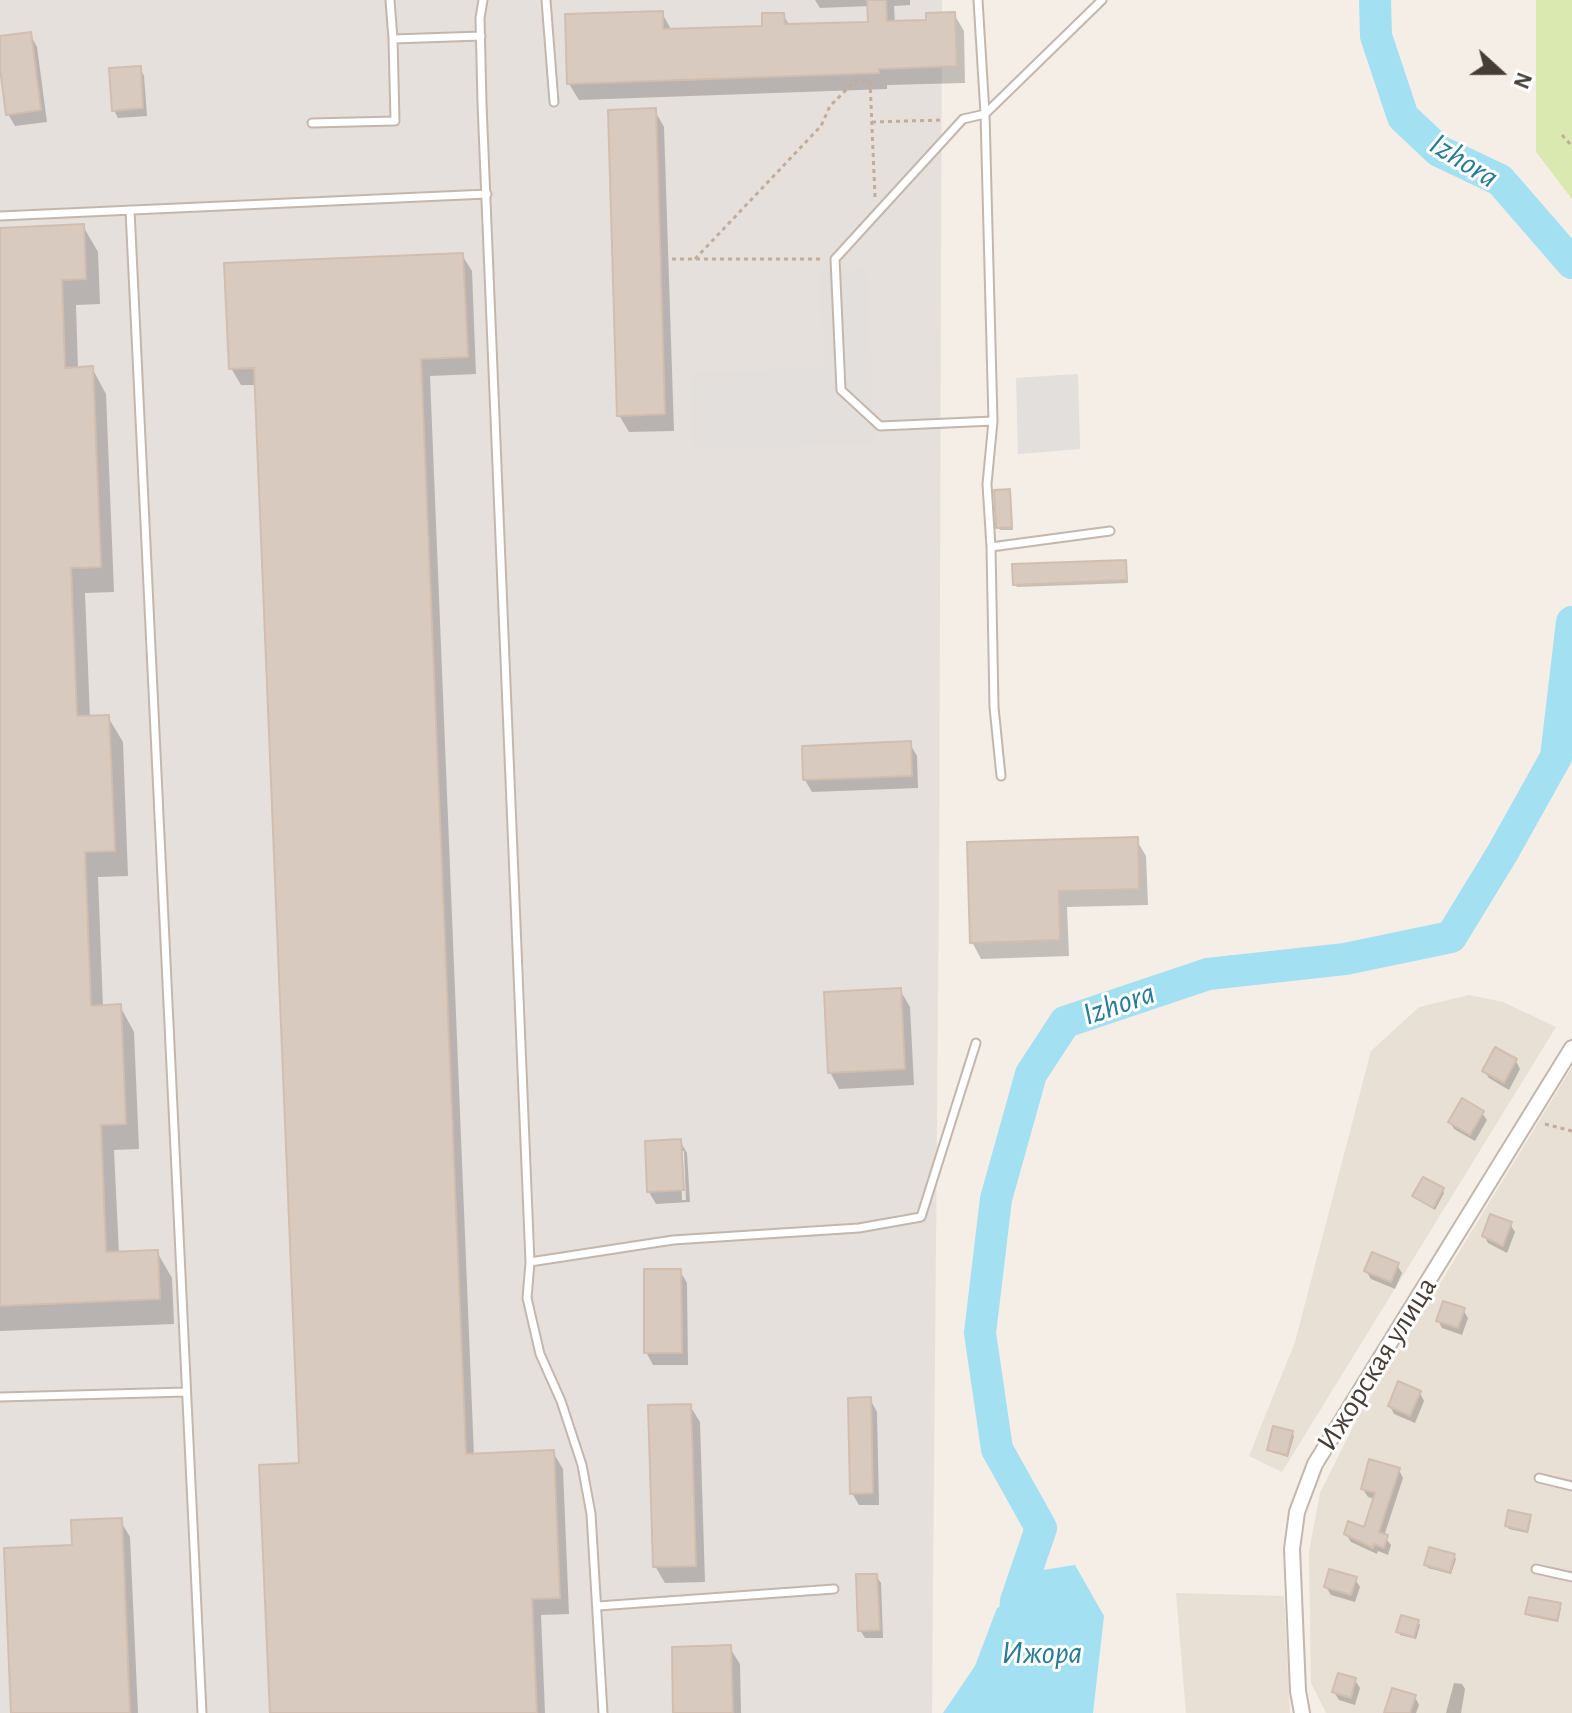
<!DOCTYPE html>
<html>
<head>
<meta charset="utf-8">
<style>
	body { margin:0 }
	#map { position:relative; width:1572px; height:1713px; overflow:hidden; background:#f4eee7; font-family:"Alegreya Sans",sans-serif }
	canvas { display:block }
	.north { position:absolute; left:1460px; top:32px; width:80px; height:80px; -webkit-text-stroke:6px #fff; paint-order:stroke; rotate:111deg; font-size:22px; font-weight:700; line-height:32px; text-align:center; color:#473d36 }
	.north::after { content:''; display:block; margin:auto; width:28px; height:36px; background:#473d36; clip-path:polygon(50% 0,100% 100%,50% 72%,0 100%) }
</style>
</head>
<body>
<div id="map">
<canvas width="1572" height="1713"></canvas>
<div class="north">N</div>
</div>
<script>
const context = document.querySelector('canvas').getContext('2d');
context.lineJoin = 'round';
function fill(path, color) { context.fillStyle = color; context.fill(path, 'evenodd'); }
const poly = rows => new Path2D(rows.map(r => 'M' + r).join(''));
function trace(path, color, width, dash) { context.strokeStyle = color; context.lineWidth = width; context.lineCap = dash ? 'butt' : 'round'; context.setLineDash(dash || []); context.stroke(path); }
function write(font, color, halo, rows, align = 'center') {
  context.font = font + ' "Alegreya Sans",sans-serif'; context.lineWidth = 6; context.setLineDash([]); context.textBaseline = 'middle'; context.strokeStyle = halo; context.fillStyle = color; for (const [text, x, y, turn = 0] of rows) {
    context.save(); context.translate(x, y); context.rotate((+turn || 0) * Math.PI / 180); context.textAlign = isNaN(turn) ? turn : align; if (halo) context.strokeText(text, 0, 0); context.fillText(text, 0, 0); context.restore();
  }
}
const residential = poly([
	[1469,995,1503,1002,1556,1027,1282,1472,1249,1456,1295,1342,1371,1051,1419,1007],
	[1572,1067,1572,1713,1326,1713,1311,1683,1309,1552,1320,1493,1356,1421],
	[1176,1593,1284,1596,1290,1713,1186,1713]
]);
const industrial = poly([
	[0,0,942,0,939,889,932,1713,0,1713]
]);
const green = poly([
	[1536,0,1572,0,1572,199,1536,152]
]);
const parking = poly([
	[866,269,874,442,694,450,691,374,824,368,820,271],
	[1078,374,1080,449,1018,454,1016,378]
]);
const water = poly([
	[1075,1565,1104,1616,1093,1713,943,1713,975,1666,997,1608,1016,1601,1024,1573]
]);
const shadow = poly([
	[815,0,910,0,910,5,894,6,895,23,928,22,954,14,964,31,965,83,887,85,887,89,579,100,569,84,662,13,672,31,764,28,783,15,790,26,870,24,869,6,820,8],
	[30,34,37,47,47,122,15,126,8,114,0,38],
	[140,68,144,76,147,116,118,118,114,110],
	[655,111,664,127,674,431,629,432,619,415],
	[83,226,98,252,100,304,76,305,78,369,92,368,106,394,114,592,85,593,90,718,108,717,123,742,128,876,98,877,103,1007,120,1006,134,1032,139,1149,114,1150,119,1254,157,1252,172,1278,174,1324,0,1331,0,230],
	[462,255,472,271,476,374,430,376,474,1456,553,1452,563,1469,569,1614,541,1615,545,1713,272,1713,301,1465,256,385,241,385,231,368],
	[1009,491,1013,530,1000,530,998,527],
	[1125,562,1128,583,1017,587,1015,584],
	[910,744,917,756,918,788,812,792,805,780],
	[1136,839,1146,856,1148,905,1067,907,1069,956,981,959,972,942],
	[900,990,910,1007,914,1085,839,1089,830,1072],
	[1516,1061,1520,1069,1509,1090,1489,1078,1484,1071],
	[1482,1113,1487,1120,1475,1141,1454,1129,1450,1122],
	[680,1141,687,1153,690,1202,656,1204,649,1192],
	[680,1151,684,1151,686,1200,682,1200],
	[1443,1190,1444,1193,1435,1210,1414,1196],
	[1510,1224,1515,1232,1507,1253,1488,1243,1484,1235],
	[1397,1265,1402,1273,1395,1289,1371,1279,1366,1271],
	[680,1271,687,1283,688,1365,653,1365,646,1352],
	[1463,1310,1468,1318,1462,1335,1442,1328,1438,1320],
	[1420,1393,1424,1401,1415,1423,1394,1414,1390,1406],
	[870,1399,877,1412,879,1505,859,1505,852,1493],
	[690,1406,700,1422,705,1582,665,1583,655,1566],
	[1292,1433,1294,1436,1288,1457,1271,1452,1269,1449],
	[1399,1470,1403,1478,1384,1536,1391,1545,1388,1555,1378,1551,1377,1554,1351,1542,1346,1534,1365,1529,1375,1499,1368,1497,1363,1489],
	[1530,1517,1531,1520,1528,1533,1509,1529,1507,1526],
	[120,1520,130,1537,138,1713,13,1713],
	[1454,1556,1456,1559,1451,1574,1428,1568,1427,1565],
	[876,1576,881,1583,883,1638,865,1638,860,1630],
	[1355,1579,1360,1587,1355,1602,1331,1595,1326,1587],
	[1560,1605,1561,1608,1558,1622,1529,1616,1527,1613],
	[1418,1622,1420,1625,1416,1639,1400,1635,1399,1632],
	[730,1648,740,1664,741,1713,675,1713],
	[1355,1680,1360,1688,1355,1705,1339,1700,1334,1692],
	[1454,1683,1462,1684,1465,1689,1461,1713,1446,1713],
	[1415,1697,1419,1705,1416,1713,1386,1713]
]);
const river = poly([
	[1375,0,1376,36,1403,117,1439,151,1500,180,1572,263],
	[1015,1614,1016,1601,1041,1528,997,1449,980,1333,996,1199,1031,1074,1065,1022,1208,974,1345,959,1451,937,1503,852,1556,757,1572,622]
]);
const building = poly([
	[867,0,886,0,887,21,926,20,926,13,955,12,957,66,879,69,879,73,567,84,565,14,663,11,663,29,762,26,762,13,784,13,785,24,868,22,867,0],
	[31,32,41,110,6,115,0,68,0,36,31,32],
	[141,66,143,108,112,111,109,68,141,66],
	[656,108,665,414,617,416,608,110,656,108],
	[84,224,86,279,62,280,65,368,93,366,101,567,71,568,77,716,109,715,115,851,85,852,91,1006,121,1004,126,1124,101,1125,106,1252,158,1250,160,1299,0,1306,0,228,84,224],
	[463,253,468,357,421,359,466,1454,554,1450,560,1598,532,1599,537,1713,270,1713,259,1465,299,1463,254,368,229,369,224,263,463,253],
	[1010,489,1012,527,996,528,994,490,1010,489],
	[1126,560,1127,580,1013,585,1012,564,1126,560],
	[911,741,912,776,803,780,802,746,911,741],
	[1138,837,1139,889,1059,891,1060,940,970,943,967,842,1138,837],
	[901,988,905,1069,828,1073,824,992,901,988],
	[1495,1047,1517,1059,1504,1083,1482,1071,1495,1047],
	[1462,1098,1484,1111,1470,1135,1448,1122,1462,1098],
	[681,1139,684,1190,647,1192,645,1141,681,1139],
	[1423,1177,1444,1188,1433,1208,1412,1196,1423,1177],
	[1490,1214,1512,1222,1503,1246,1482,1236,1490,1214],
	[1372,1252,1399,1263,1391,1282,1364,1271,1372,1252],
	[644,1269,681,1269,682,1353,644,1353,644,1269],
	[1443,1301,1465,1308,1458,1328,1436,1321,1443,1301],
	[1398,1381,1421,1391,1410,1416,1388,1406,1398,1381],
	[871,1397,873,1493,850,1494,848,1398,871,1397],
	[691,1404,696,1566,653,1567,648,1405,691,1404],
	[1273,1426,1293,1431,1287,1455,1267,1450,1273,1426],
	[1369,1459,1400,1468,1379,1532,1388,1535,1384,1548,1374,1544,1373,1548,1344,1534,1348,1521,1364,1527,1375,1493,1361,1489,1369,1459],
	[1508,1510,1531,1515,1527,1531,1505,1526,1508,1510],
	[122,1518,130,1713,11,1713,4,1548,72,1545,71,1520,122,1518],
	[1429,1547,1455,1554,1450,1572,1424,1565,1429,1547],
	[1329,1569,1357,1577,1351,1595,1324,1587,1329,1569],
	[856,1574,877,1574,880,1630,858,1631,856,1574],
	[1529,1597,1561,1603,1557,1620,1525,1614,1529,1597],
	[1401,1615,1419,1620,1414,1637,1396,1632,1401,1615],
	[731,1645,733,1713,673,1713,672,1647,731,1645],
	[1338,1673,1356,1678,1351,1698,1332,1692,1338,1673],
	[1392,1688,1416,1695,1410,1713,1384,1713,1392,1688]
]);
const path = poly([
	[872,122,943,120],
	[1562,135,1572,146],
	[672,259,823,259],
	[695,259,821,126,830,106,856,80,870,81,875,197],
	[1545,1124,1572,1131]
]);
const service = poly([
	[390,0,393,39,481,36],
	[483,0,480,18,482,104,530,1262,527,1298,540,1354,561,1401,582,1465,591,1514,603,1713],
	[546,0,554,102],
	[978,0,985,114,993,421,880,426,841,390,835,259,963,119,985,114,1102,0],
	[312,123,395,121,393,39],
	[130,210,202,1713],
	[0,216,487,194],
	[993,421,987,484,991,547,994,707,1001,776],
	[991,547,1110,531],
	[530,1262,673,1240,859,1228,921,1217,976,1043],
	[0,1397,186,1392],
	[1539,1478,1572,1486],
	[1536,1569,1572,1577],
	[598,1606,834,1589]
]);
const minor = poly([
	[1302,1713,1298,1691,1292,1549,1297,1512,1315,1464,1572,1048]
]);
const streetNames = [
	["Ижорская улица",1377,1364,-58]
];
const waterNames = [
	["Izhora",1464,161,32],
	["Izhora",1119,1004,-19],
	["Ижора",1042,1653]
];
fill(residential, '#e8dfd5');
fill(industrial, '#e6e0dc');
fill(green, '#dae9af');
fill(parking, '#e2dfdc');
fill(water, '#a3e0f2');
fill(shadow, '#0003');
trace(river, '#a3e0f2', 32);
fill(building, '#d9cabf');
trace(building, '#d1beaf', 2);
trace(service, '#c3b7ad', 11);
trace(minor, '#c3b7ad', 18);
trace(path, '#c2ac9a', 3, [4, 4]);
trace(service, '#fff', 7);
trace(minor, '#fff', 14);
write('30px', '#473d36', '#fff', streetNames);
write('italic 32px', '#277b94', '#fff', waterNames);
</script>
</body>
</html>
